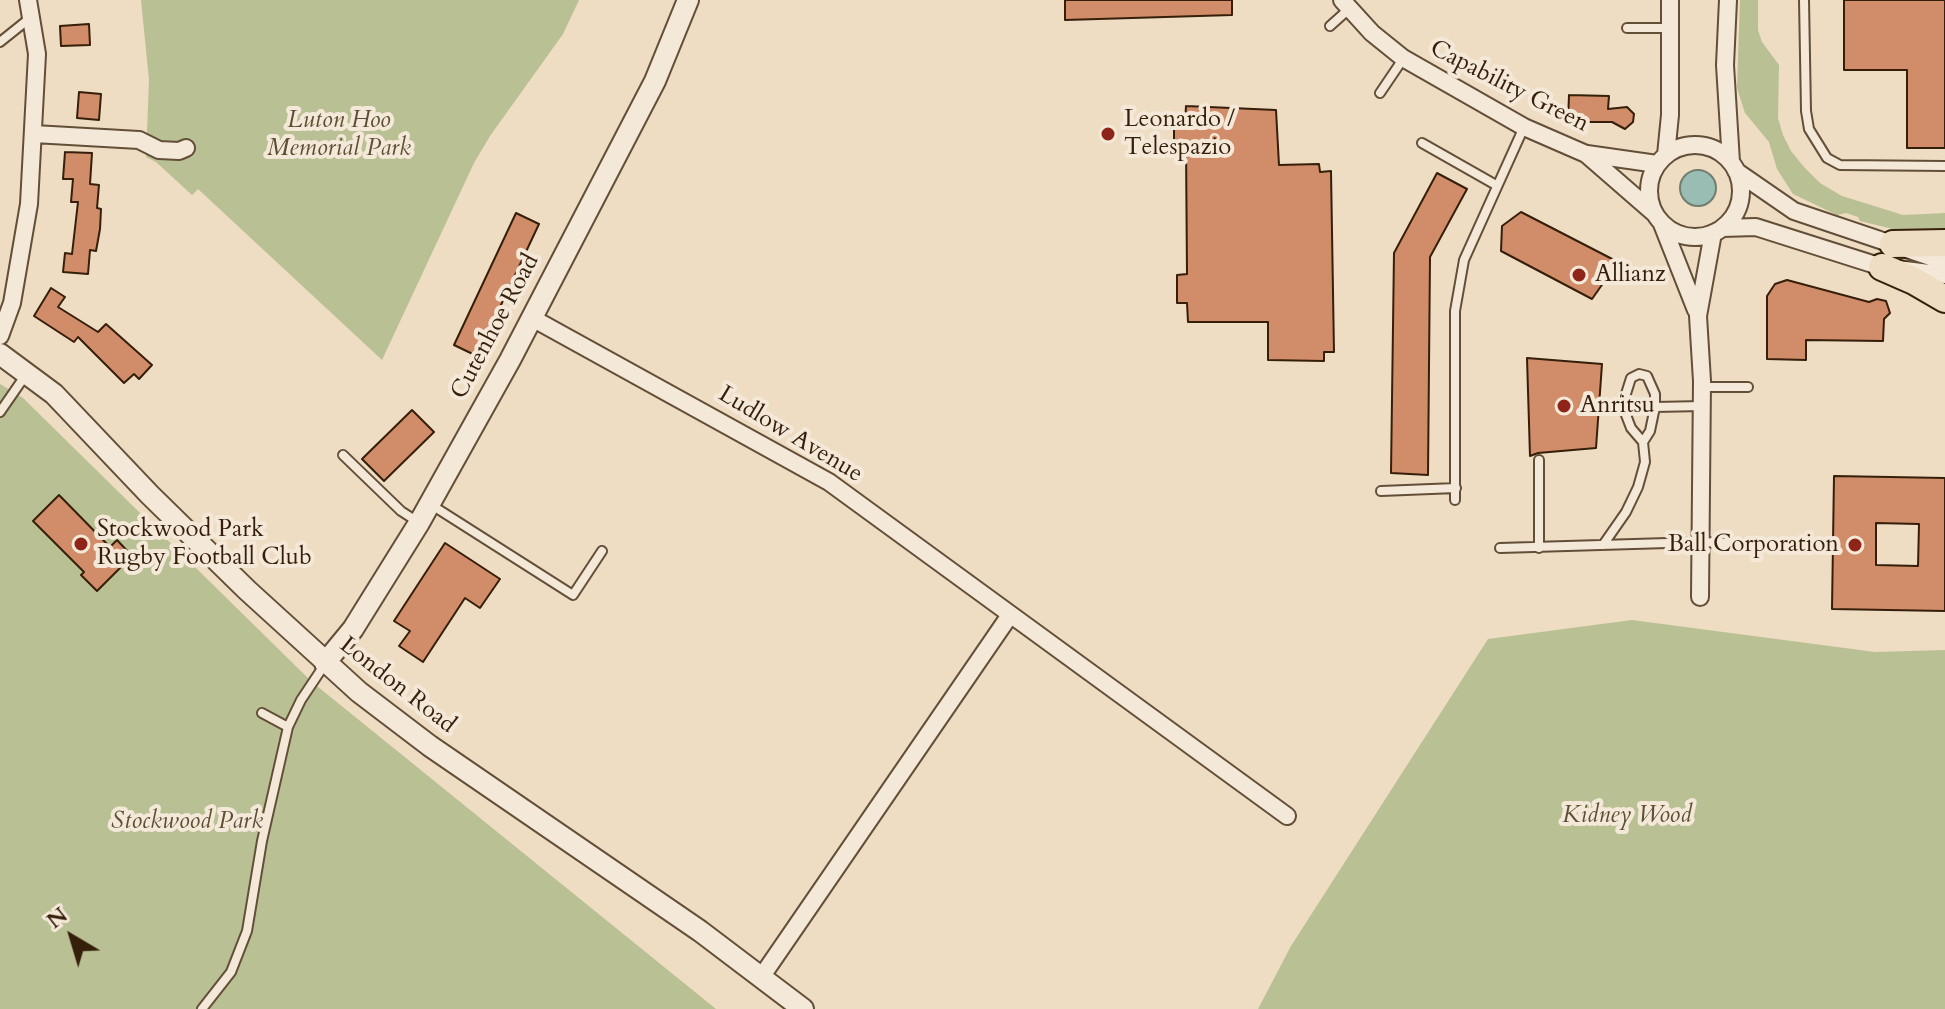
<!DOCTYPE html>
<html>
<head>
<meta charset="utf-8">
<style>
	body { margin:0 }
	#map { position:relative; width:1945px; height:1009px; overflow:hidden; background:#eedcc3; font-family:Cardo,serif }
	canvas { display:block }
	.north { position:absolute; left:32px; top:897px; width:80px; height:80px; -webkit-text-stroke:6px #f4e8d8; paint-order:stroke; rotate:322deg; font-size:22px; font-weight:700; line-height:32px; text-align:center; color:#351e0a }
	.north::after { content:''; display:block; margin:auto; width:28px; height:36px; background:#351e0a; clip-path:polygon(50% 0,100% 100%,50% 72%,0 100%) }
</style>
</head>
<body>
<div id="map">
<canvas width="1945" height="1009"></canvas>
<div class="north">N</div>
</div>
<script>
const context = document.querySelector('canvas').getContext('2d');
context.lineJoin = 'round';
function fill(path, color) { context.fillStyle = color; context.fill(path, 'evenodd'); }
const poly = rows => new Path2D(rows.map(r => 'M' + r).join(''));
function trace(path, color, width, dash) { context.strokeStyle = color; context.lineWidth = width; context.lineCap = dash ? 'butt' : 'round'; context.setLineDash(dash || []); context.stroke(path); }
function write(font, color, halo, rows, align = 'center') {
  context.font = font + ' Cardo,serif'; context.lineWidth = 8; context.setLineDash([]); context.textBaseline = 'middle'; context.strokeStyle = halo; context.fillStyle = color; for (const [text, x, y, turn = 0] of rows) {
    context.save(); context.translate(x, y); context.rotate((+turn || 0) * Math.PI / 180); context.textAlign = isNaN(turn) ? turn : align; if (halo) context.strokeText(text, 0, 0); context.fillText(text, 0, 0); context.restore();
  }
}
const green = poly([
	[141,0,579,0,563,34,490,136,474,163,382,360,198,189,192,195,156,162,146,157,149,80],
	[1740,0,1758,0,1758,30,1762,42,1779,65,1778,118,1783,135,1791,151,1804,167,1820,183,1842,196,1903,215,1945,213,1945,232,1905,232,1860,221,1858,217,1846,213,1837,215,1793,194,1777,169,1769,142,1745,113,1737,88],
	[0,384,23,398,312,682,716,1009,0,1009],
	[1632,620,1875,652,1945,650,1945,1009,1258,1009,1291,946,1488,639]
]);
const water = poly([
	'1680 188a18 18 0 1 1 36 0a18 18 0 1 1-36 0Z'
]);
const building = poly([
	[1065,0,1232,0,1232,15,1065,20,1065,0],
	[1844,0,1945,0,1945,148,1907,148,1907,70,1844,70,1844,0],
	[89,24,90,45,61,46,60,26,89,24],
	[79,92,101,94,99,120,77,118,79,92],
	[1569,95,1609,96,1608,109,1627,107,1634,114,1633,122,1625,129,1612,122,1568,122,1569,95],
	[1186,106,1276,110,1279,165,1319,164,1320,172,1331,171,1334,352,1324,352,1324,361,1268,360,1268,322,1188,322,1187,303,1177,303,1177,275,1187,274,1186,146,1174,146,1174,124,1185,123,1186,106],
	[65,152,92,153,90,184,99,185,97,208,101,209,100,229,96,251,90,250,88,274,63,272,65,253,72,254,78,202,71,202,73,179,63,179,65,152],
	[1437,173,1467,189,1430,257,1428,475,1391,473,1394,253,1437,173],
	[1521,212,1618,262,1592,299,1501,251,1502,226,1521,212],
	[516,213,539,224,493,322,497,324,481,358,454,345,516,213],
	[1787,280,1869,302,1877,299,1886,301,1890,313,1884,319,1883,341,1806,340,1806,360,1767,359,1767,296,1775,284,1787,280],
	[51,288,65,297,58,307,98,332,106,324,152,365,139,379,134,374,124,383,78,337,74,342,34,316,51,288],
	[1527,358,1602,364,1596,448,1538,453,1530,456,1527,358],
	[412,410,434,432,384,481,362,459,412,410],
	[1834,476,1945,478,1945,611,1832,609,1834,476],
	[1876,523,1919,524,1918,566,1876,565,1876,523],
	[59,495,110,547,117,540,132,556,97,591,81,575,84,572,33,521,59,495],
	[445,543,500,579,480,608,465,598,423,662,399,646,410,631,394,621,445,543]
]);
const service = poly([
	[1804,0,1806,111,1809,129,1827,158,1840,165,1945,166],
	[1330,26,1349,9],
	[1627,28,1670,28],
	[0,42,30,18],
	[1380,93,1403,59],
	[1422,143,1496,185],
	[1702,387,1748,387],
	[0,412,27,373],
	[1643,442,1650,431,1655,407],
	[343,455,401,511,418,522],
	[1539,460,1539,548],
	[1381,491,1456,488],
	[1455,500,1455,311,1464,260,1524,127],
	[430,504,573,595,602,551],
	[1603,545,1626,512,1638,487,1645,462,1643,442,1631,428,1626,415,1625,397,1631,378,1639,374,1647,376,1655,394,1655,407,1702,406],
	[1500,548,1701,542,1750,544],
	[262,713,288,727],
	[202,1009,231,972,247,931,262,841,288,727,301,700,325,664]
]);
const minor = poly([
	[1342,0,1372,33,1403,58,1524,127,1586,154,1655,214],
	[1728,0,1725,65,1731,162],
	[34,134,139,140,159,150,179,151,186,148],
	'1649 191a46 46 0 1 1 92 0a46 46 0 1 1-92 0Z',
	[1587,154,1657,164],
	[1666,155,1670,115,1670,0],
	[1736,171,1794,211,1945,262],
	[1662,224,1696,310],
	[1722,228,1756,227,1882,267,1945,275],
	[532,318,829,482,1287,816],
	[0,336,12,303,29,204,37,54,28,0],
	[1700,597,1702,381,1698,316,1713,233],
	[762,976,1010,615]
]);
const tertiary = poly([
	[0,354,54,394,150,495,247,590,359,692,430,746,700,931,803,1009],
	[325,663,353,629,419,523,510,360,655,81,688,0]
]);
const trunk = poly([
	[1893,244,1945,243],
	[1882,267,1914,281,1945,299]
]);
const markers = [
	[1108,134,8,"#8f2418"],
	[1579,275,8,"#8f2418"],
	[1564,406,8,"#8f2418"],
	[81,544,8,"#8f2418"],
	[1855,545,8,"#8f2418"]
];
const streetNames = [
	["Capability Green",1509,87,27],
	["Cutenhoe Road",496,327,-62],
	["Ludlow Avenue",790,435,31],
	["London Road",397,686,38]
];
const poiNames = [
	["Leonardo /",1124,120],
	["Telespazio",1124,148],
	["Allianz",1595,275],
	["Anritsu",1580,406],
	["Stockwood Park",97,530],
	["Rugby Football Club",97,558],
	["Ball Corporation",1839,545,"right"]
];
const parkNames = [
	["Luton Hoo",339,121],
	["Memorial Park",339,149],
	["Kidney Wood",1627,816],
	["Stockwood Park",187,822]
];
fill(green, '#b9c094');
fill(water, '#99bcb3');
trace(water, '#717d6f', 2);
fill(building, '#d18d69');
trace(building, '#351e0a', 2);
trace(service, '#634e38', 12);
trace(minor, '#634e38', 20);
trace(tertiary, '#634e38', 24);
trace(trunk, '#351e0a', 30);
trace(service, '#f4e8d8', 8);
trace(minor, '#f4e8d8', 16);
trace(tertiary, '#f4e8d8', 20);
trace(trunk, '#eedcc3', 26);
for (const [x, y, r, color] of markers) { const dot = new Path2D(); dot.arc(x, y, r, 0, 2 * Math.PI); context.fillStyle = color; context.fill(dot); trace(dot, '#f4e8d8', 3); }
write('24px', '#351e0a', '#f4e8d8', streetNames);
write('24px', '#351e0a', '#f4e8d8', poiNames, 'left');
write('italic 24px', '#5d4f33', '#f4e8d8', parkNames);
</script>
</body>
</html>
